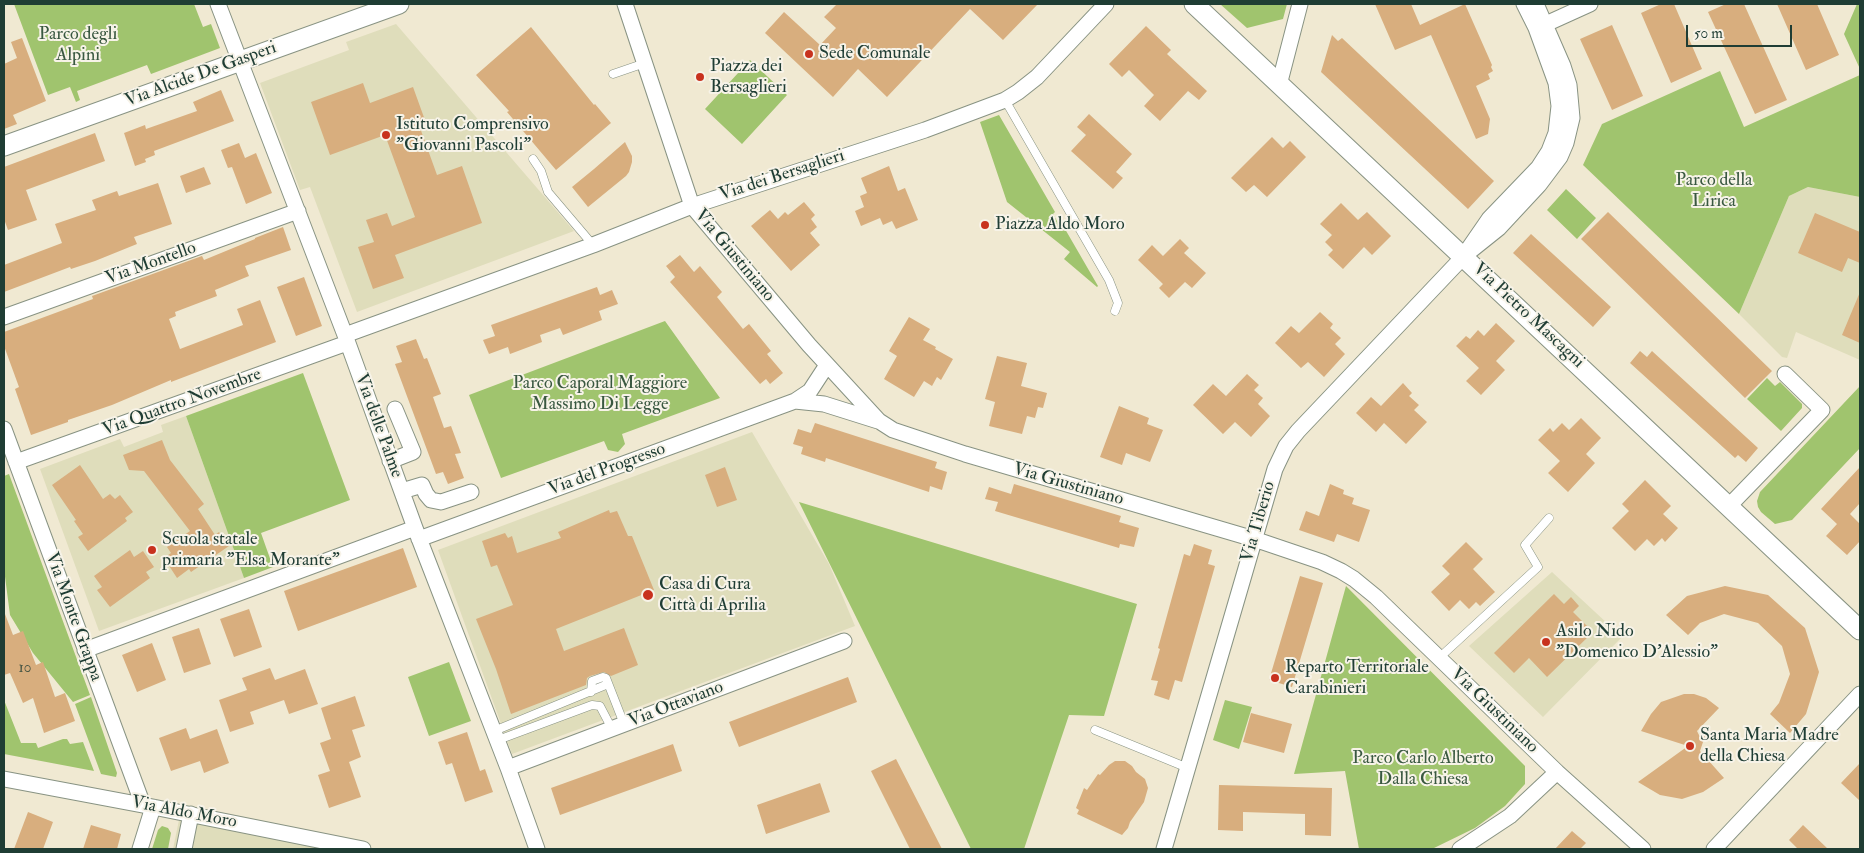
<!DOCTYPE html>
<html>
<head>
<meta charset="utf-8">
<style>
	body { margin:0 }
	#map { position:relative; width:1864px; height:853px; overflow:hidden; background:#f0e9d2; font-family:"IM FELL Double Pica",serif }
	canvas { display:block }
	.frame { position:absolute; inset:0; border:5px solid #1f3d34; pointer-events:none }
	.scale { position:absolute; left:1686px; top:25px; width:106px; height:22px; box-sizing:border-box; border:2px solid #1f3d34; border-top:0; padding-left:6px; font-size:15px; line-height:18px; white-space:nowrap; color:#1f3d34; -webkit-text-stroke:4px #f7f3e8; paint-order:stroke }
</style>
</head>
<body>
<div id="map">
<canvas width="1864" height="853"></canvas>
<div class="frame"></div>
<div class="scale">50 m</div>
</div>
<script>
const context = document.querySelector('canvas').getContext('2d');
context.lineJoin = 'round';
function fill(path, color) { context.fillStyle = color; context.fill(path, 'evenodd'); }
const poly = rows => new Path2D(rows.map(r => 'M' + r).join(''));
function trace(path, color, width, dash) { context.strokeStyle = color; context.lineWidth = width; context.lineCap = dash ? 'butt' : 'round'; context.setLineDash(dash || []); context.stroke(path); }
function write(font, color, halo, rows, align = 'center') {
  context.font = font + ' "IM FELL Double Pica",serif'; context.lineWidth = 4; context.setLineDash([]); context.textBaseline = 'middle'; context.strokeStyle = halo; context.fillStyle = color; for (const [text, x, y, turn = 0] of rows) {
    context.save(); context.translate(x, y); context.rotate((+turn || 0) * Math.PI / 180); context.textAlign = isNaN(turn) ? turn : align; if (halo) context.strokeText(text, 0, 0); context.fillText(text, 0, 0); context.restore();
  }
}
const built = poly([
	[396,24,574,231,357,312,310,187,300,190,260,83,349,50,346,42],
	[1808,187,1860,197,1860,360,1796,332,1787,358,1782,357,1739,314,1789,196],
	[186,416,244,578,99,631,40,469,120,439,124,447,163,432,161,425],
	[752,432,829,564,855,626,512,754,438,550],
	[1552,572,1622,637,1543,717,1469,646],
	[179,820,327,849,173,849]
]);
const green = poly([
	[14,4,194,4,203,27,211,24,220,48,151,74,147,65,77,91,80,100,76,102,70,87,48,95],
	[1220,4,1287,4,1283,19,1247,28],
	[1857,4,1860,4,1860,69,1844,34],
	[750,60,787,95,742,144,705,109],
	[1720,71,1744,127,1860,75,1860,197,1808,187,1789,196,1739,314,1583,165,1602,124],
	[999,115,1055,212,1053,214,1062,230,1065,229,1098,286,1097,287,1064,259,1070,252,1007,202,980,122],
	[1566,189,1596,218,1577,239,1547,210],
	[665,321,720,398,622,434,625,444,618,452,608,450,604,441,501,478,469,395],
	[303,373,350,500,261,533,273,567,244,578,186,416],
	[1767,378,1775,386,1780,382,1802,404,1802,408,1781,431,1747,399],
	[1860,386,1860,448,1792,520,1775,524,1761,512,1758,507,1757,501,1760,492],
	[9,474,90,695,73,702,33,653,10,615,4,569,4,476],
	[799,502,1137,604,1104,716,1069,715,1024,849,971,849],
	[1346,586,1525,766,1525,784,1505,806,1475,828,1432,849,1359,849,1345,771,1294,774],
	[449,662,471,721,429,736,408,677],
	[91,697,117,773,116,777,101,774,75,704],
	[4,700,21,743,36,743,38,748,63,739,67,739,70,744,83,742,94,771,4,754],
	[1225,700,1252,707,1239,749,1213,740],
	[162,826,168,828,171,833,168,849,152,849,158,830]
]);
const building = poly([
	[837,4,1038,4,1003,40,970,9,887,97,858,69,833,97,765,33,784,12,820,45,836,28,824,17],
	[1375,4,1411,4,1420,25,1465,4,1492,65,1491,67,1493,71,1488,74,1490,79,1476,86,1490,119,1488,134,1476,139,1431,35,1395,50],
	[1661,4,1674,4,1702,69,1671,83,1641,13],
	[1726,4,1744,4,1787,100,1755,114,1708,12],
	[1777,4,1817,4,1839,55,1806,70],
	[1612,25,1643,96,1612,110,1580,39],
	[1146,26,1171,50,1167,54,1207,91,1199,100,1188,91,1160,121,1144,106,1154,95,1129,70,1122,77,1109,64],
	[531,27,594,105,595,104,611,123,556,170,507,112,509,111,476,75],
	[1332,35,1338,41,1342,38,1494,181,1468,209,1321,72],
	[22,38,46,101,13,115,17,124,4,129,4,64,17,58,11,42],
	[363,83,370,103,413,87,426,123,419,125,437,175,462,166,482,223,395,255,404,278,373,289,358,247,374,242,366,220,387,213,392,226,415,217,385,135,330,155,311,102],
	[221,90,234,121,154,151,155,155,145,159,146,162,135,166,124,133,145,125,146,129,197,111,193,102],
	[1089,114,1132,154,1116,172,1123,178,1113,189,1071,151,1086,135,1077,127],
	[95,133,105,161,26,190,37,220,8,230,4,219,4,167],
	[1272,137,1283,148,1290,141,1306,157,1267,197,1254,185,1246,192,1231,178],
	[625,142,632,156,632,162,629,172,626,176,588,207,572,187,594,169],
	[239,143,245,158,256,153,272,193,246,204,232,167,228,168,221,150],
	[889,166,898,191,905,188,918,220,896,229,892,221,883,225,880,218,861,226,855,211,864,207,860,196,867,193,861,178],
	[204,167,211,184,186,193,180,176],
	[158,183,172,224,134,237,137,244,95,261,71,269,70,267,4,292,4,265,62,243,55,224,96,210,92,200,117,191,119,196],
	[804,202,815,215,811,219,817,227,810,233,820,245,791,271,751,226,770,210,778,219,785,212,788,215],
	[1341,203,1358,220,1367,212,1391,236,1372,255,1364,247,1343,269,1328,255,1333,250,1325,242,1332,235,1320,224],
	[1608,212,1772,371,1745,398,1581,239],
	[1815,213,1860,232,1860,263,1848,258,1842,272,1798,253],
	[283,227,291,250,245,266,249,276,215,290,217,296,175,312,176,316,169,319,180,349,243,325,237,309,260,300,276,342,171,382,171,380,112,405,68,420,68,422,31,435,15,389,19,387,4,346,4,332,93,299,92,296,202,256,204,260,255,239,255,238],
	[1531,234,1611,307,1593,327,1513,253],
	[1180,239,1189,248,1184,253,1206,273,1192,288,1185,282,1169,298,1159,288,1163,284,1138,260,1152,245,1163,256],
	[680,255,694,272,700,266,722,292,717,297,743,329,749,324,771,351,767,354,783,373,770,384,766,379,760,384,670,282,675,277,666,266],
	[304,277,322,326,296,336,277,287],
	[597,287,600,295,612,290,618,304,599,311,602,320,563,335,560,328,540,335,542,342,510,354,508,347,489,354,483,340,495,336,491,325],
	[1860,292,1860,343,1842,335],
	[1320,312,1333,324,1330,328,1341,338,1335,344,1345,354,1324,377,1308,362,1301,368,1275,343,1291,326,1299,333],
	[909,317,930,329,923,340,936,347,935,349,953,359,941,380,937,377,932,386,924,381,914,397,884,379,897,356,889,351],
	[1496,323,1515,341,1496,361,1505,370,1481,395,1466,381,1479,368,1456,346,1466,336,1470,339,1478,330,1484,336],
	[416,339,424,359,427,358,441,394,433,397,444,428,451,426,461,453,455,454,464,478,448,484,443,472,436,474,395,364,402,362,396,346],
	[1640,351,1647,357,1652,351,1758,448,1746,462,1738,455,1735,458,1630,363],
	[997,356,1027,363,1021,386,1047,393,1043,408,1038,407,1035,418,1027,416,1022,434,989,426,995,402,985,399],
	[1247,374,1259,385,1254,390,1263,398,1258,404,1270,416,1251,437,1235,422,1223,434,1193,405,1213,384,1226,396],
	[1403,383,1412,393,1409,396,1419,405,1414,410,1427,422,1406,444,1384,423,1376,432,1356,413,1371,397,1381,406],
	[1119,406,1149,418,1147,424,1163,430,1150,462,1126,453,1122,465,1100,457],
	[1581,418,1601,438,1586,454,1595,463,1568,492,1548,473,1560,461,1538,440,1550,428,1553,432,1562,423,1569,430],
	[815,423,937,462,935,468,947,472,942,490,930,486,929,492,826,458,825,462,801,454,803,447,793,444,798,429,811,433],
	[162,440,170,460,204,504,198,509,215,535,219,532,229,546,191,572,189,569,177,578,164,558,171,553,167,547,190,531,144,471,129,470,123,455],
	[80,465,103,499,110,494,115,499,120,495,133,512,125,518,127,521,88,551,78,537,83,534,74,521,76,520,52,485],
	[725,467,737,500,717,507,705,475],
	[1860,467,1860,503,1850,514,1860,524,1860,541,1847,555,1826,536,1837,524,1821,509],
	[1645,480,1671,506,1663,514,1678,528,1665,542,1662,538,1654,546,1647,539,1635,551,1612,528,1629,511,1622,504],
	[1014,484,1121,516,1119,522,1139,528,1134,547,1120,544,1119,548,995,511,998,502,985,499,989,487,1011,494],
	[1330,484,1344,490,1343,494,1354,498,1352,504,1370,510,1359,542,1337,534,1334,542,1299,530,1306,511,1319,516],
	[609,510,610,513,617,511,628,536,632,536,654,590,556,629,564,651,624,628,638,665,611,676,604,672,590,676,587,678,586,685,511,714,496,669,476,619,513,605,497,565,491,567,482,541,505,533,508,538,512,536,517,553,561,538,558,532],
	[1466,542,1483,559,1473,569,1495,592,1480,606,1476,602,1469,609,1460,600,1449,611,1431,592,1450,574,1442,566],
	[1194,544,1212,550,1208,564,1215,566,1182,682,1175,680,1169,700,1154,695,1158,681,1151,680,1160,649,1158,648,1184,554,1190,556],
	[403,548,417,587,298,631,284,591],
	[130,550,134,557,143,551,154,567,146,572,150,578,110,607,97,590,102,587,94,576],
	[1300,576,1323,583,1292,687,1269,680],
	[1725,586,1768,595,1805,628,1819,672,1806,714,1790,733,1770,714,1779,703,1790,674,1782,646,1758,623,1724,614,1700,623,1688,635,1666,615,1687,596],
	[1554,594,1564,604,1571,597,1579,606,1573,612,1593,632,1547,677,1529,658,1514,673,1494,653],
	[249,609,262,647,234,657,220,619],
	[4,614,5,614,13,635,23,631,36,665,43,662,55,697,65,693,75,721,44,733,33,698,23,703,10,673,4,675],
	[199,628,211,664,184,673,172,637],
	[152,643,166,680,137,692,122,655],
	[270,668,275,680,305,669,318,704,289,714,284,700,250,712,254,724,230,732,219,700,247,690,242,678],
	[848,677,857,702,739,747,729,722],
	[1684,694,1694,694,1706,698,1719,708,1697,731,1700,737,1706,733,1700,751,1724,778,1703,792,1682,799,1660,795,1638,782,1688,746,1641,731,1651,714,1661,702],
	[355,696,365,726,352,730,361,757,349,762,361,797,329,808,318,775,330,771,320,743,331,739,321,708],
	[1251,713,1292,724,1284,753,1243,742],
	[186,728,190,739,217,729,229,763,204,773,200,761,171,771,159,738],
	[467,732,480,771,485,769,493,792,465,802,452,763,446,765,438,742],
	[673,744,682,771,560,815,551,788],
	[896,759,942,849,910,849,871,771],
	[1115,761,1125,761,1132,766,1136,772,1145,779,1148,788,1144,802,1130,822,1128,828,1122,835,1077,814,1079,810,1076,808,1084,788,1087,790,1098,774,1100,775,1109,765],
	[1860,763,1860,801,1841,783],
	[820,783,830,812,766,834,757,805],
	[1219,785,1332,788,1331,836,1305,835,1305,814,1243,812,1243,831,1218,830],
	[28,812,53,822,43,849,14,849],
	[91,825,121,834,117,849,83,849],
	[1803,825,1828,849,1798,849,1789,840],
	[1572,831,1586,843,1580,849,1555,849]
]);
const service = poly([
	[613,74,645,63],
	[1005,100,1109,280,1118,303,1115,311],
	[533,159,541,171,548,192,593,245],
	[1439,658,1538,567,1525,545,1549,518],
	[591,692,592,681,603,677,606,678,624,724],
	[1095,730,1188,768],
	[494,731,608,684],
	[498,740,592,705,600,706,612,729]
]);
const minor = poly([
	[218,4,345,335,415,528,508,768,537,849],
	[625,4,692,206,809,345,879,421,893,430,965,454,1254,539,1322,562,1341,571,1354,579,1376,597,1557,772,1643,849],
	[1537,28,1590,4],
	[1279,85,1300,4],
	[1469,248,1489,219,1538,168,1549,151,1556,133,1559,106,1556,83,1536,28,1524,4],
	[4,317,298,211],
	[345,335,593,245,692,206,925,130,1005,100,1018,92,1037,77,1106,4],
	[795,401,810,391,827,365],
	[4,429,143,805],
	[390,461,413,452,395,409],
	[16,462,347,343],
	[402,491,422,485,426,494,431,500,441,502,471,492],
	[1729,506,1822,410,1785,374],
	[419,539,795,401,824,404,878,421],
	[85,650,415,528],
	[508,768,844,641],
	[4,779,153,807,363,849],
	[140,849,153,807],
	[184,849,191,814],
	[1164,849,1275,469,1286,446,1298,431,1464,256,1499,228,1539,185,1560,157,1566,143,1572,118,1569,85,1563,66,1536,4],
	[1460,849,1510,816,1557,772],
	[1714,849,1860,694]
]);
const tertiary = poly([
	[1194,4,1860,630],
	[4,146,399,4]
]);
const markers = [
	[809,54,5,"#c8321e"],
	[700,77,5,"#c8321e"],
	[386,135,5,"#c8321e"],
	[985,225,5,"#c8321e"],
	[152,550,5,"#c8321e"],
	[648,595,6,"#c8321e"],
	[1546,642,5,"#c8321e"],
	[1275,678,5,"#c8321e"],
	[1690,746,5,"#c8321e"]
];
const numberNames = [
	["10",25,669]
];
const parkNames = [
	["Parco degli",78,35],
	["Alpini",78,56],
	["Parco della",1714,181],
	["Lirica",1714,202],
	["Parco Caporal Maggiore",600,384],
	["Massimo Di Legge",600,405],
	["Parco Carlo Alberto",1423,759],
	["Dalla Chiesa",1423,780]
];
const poiNames = [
	["Sede Comunale",819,54],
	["Piazza dei",710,67],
	["Bersaglieri",710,88],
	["Istituto Comprensivo",396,125],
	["\"Giovanni Pascoli\"",396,146],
	["Piazza Aldo Moro",995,225],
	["Scuola statale",162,540],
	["primaria \"Elsa Morante\"",162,561],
	["Casa di Cura",659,585],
	["Città di Aprilia",659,606],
	["Asilo Nido",1556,632],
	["\"Domenico D'Alessio\"",1556,653],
	["Reparto Territoriale",1285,668],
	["Carabinieri",1285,689],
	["Santa Maria Madre",1700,736],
	["della Chiesa",1700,757]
];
const streetNames = [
	["Via Alcide De Gasperi",201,75,-20],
	["Via dei Bersaglieri",782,176,-18],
	["Via Giustiniano",734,256,50],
	["Via Montello",151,264,-20],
	["Via Pietro Mascagni",1528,316,43],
	["Via Quattro Novembre",182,403,-20],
	["Via delle Palme",378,426,70],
	["Via del Progresso",607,470,-20],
	["Via Giustiniano",1068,485,16],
	["Via Tiberio",1259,522,-74],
	["Via Monte Grappa",73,617,70],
	["Via Ottaviano",676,705,-21],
	["Via Giustiniano",1494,711,44],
	["Via Aldo Moro",184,813,11]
];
fill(built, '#dfddbb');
fill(green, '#a0c46e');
fill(building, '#d8ae7e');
trace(service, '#889383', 9);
trace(minor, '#889383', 17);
trace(tertiary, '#889383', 21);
trace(service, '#fff', 8);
trace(minor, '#fff', 15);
trace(tertiary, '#fff', 19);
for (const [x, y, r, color] of markers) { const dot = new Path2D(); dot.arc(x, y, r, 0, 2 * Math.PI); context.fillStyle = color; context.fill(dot); trace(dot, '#f7f3e8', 2); }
write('15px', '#4d5946', null, numberNames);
write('18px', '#395840', '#f7f3e8', parkNames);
write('18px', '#1f3d34', '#f7f3e8', poiNames, 'left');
write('18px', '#1f3d34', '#f7f3e8', streetNames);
</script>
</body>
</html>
